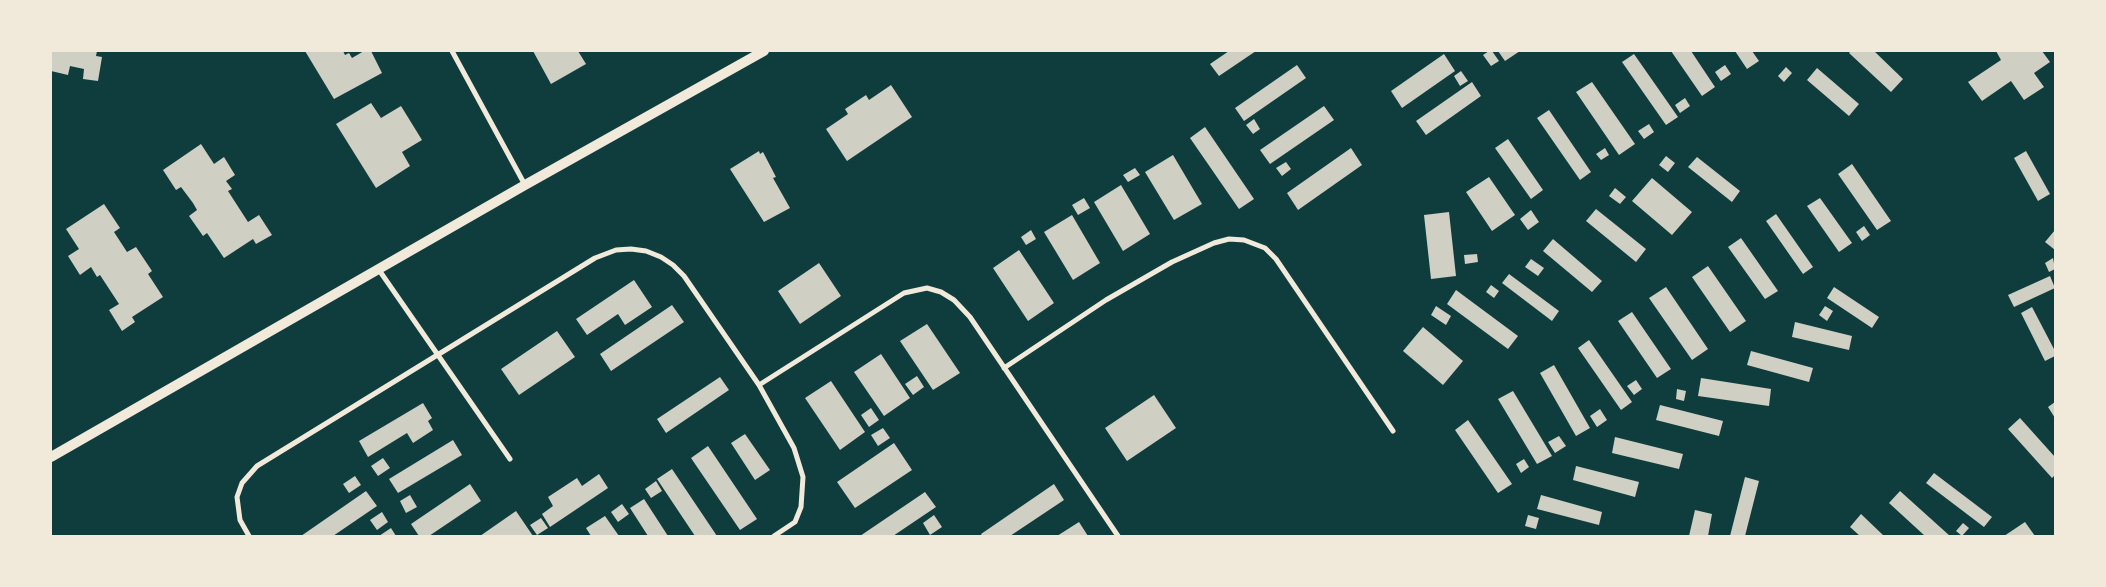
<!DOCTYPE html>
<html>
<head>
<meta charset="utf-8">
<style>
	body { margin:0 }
	#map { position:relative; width:2106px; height:587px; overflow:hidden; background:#0f3d3e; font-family:"Golos Text",sans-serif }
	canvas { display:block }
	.frame { position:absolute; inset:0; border:52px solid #f1e9da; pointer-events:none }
</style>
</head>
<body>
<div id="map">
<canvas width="2106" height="587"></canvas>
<div class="frame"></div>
</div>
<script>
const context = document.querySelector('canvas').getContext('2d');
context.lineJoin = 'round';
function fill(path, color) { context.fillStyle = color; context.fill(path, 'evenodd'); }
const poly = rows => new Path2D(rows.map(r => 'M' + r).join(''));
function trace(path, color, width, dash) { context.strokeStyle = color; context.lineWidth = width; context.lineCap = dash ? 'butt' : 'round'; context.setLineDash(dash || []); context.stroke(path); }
const building = poly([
	[51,51,97,51,96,56,102,57,98,81,83,79,84,69,70,66,68,75,51,71],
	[305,51,343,51,345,55,349,53,352,58,364,51,371,51,382,73,334,99],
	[533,51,578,51,586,64,551,84],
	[1229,51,1256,51,1219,76,1210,64],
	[1489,51,1492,51,1499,61,1491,66,1483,55],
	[1498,51,1520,51,1505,61],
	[1671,51,1691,51,1715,87,1702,96],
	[1735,51,1752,51,1759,61,1747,69],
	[1851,51,1874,51,1903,79,1891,92,1849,53],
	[1996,51,2042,51,2050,62,2034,73,2044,87,2024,100,2011,81,1982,101,1968,82,2001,60],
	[1444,54,1455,71,1402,108,1391,91],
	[1634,54,1678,117,1666,125,1622,62],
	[1297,65,1306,78,1244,121,1235,108],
	[1725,65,1731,74,1721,81,1715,72],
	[1786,67,1792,73,1784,82,1778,76],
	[1817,68,1859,104,1849,116,1807,80],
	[1461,71,1468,81,1460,86,1454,76],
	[1472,82,1481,96,1426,135,1416,121],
	[1592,82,1635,144,1619,155,1576,92],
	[891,85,912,117,847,161,826,129,848,114,845,109,866,95,869,100],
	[1685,98,1690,106,1680,113,1675,105],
	[371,103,381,118,401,106,422,140,402,152,410,166,376,188,336,124],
	[1324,106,1334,120,1270,164,1260,150],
	[1549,110,1591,172,1580,180,1537,118],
	[1254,119,1260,129,1253,134,1246,125],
	[1649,124,1654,132,1644,139,1638,131],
	[1205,127,1254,199,1239,209,1190,138],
	[1508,139,1543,190,1531,199,1495,148],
	[201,144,214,164,224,157,235,175,226,181,232,189,228,191,248,222,259,215,272,235,256,244,253,239,224,258,207,233,203,236,189,216,197,210,193,203,181,187,176,190,163,170],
	[1351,148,1362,165,1298,210,1287,193],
	[1605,148,1609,155,1601,160,1596,154],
	[759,151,760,154,763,152,776,177,773,178,790,208,764,222,730,169],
	[2026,151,2050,194,2038,201,2014,158],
	[1173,155,1202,204,1174,220,1145,172],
	[1666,156,1675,163,1668,172,1659,165],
	[1697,157,1740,191,1732,202,1688,167],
	[1286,162,1291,169,1282,176,1276,168],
	[1852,164,1891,221,1877,230,1838,174],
	[1135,168,1140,175,1128,182,1123,175],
	[1489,177,1515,215,1492,231,1466,192],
	[1652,178,1692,212,1672,235,1632,201],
	[1121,185,1150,234,1123,251,1094,202],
	[1615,188,1626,197,1620,204,1609,196],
	[1084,198,1090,208,1078,215,1072,205],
	[1820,198,1852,243,1839,252,1807,206],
	[104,204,120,228,114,232,127,252,136,247,152,271,148,274,163,297,132,317,135,322,122,331,109,310,119,304,100,275,97,277,91,267,80,275,68,256,79,249,66,229],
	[1596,209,1646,249,1636,262,1586,221],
	[1531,210,1539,222,1528,230,1520,219],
	[1449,212,1456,276,1431,279,1424,215],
	[1776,214,1813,267,1803,274,1766,221],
	[1072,215,1100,263,1073,280,1044,232],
	[1864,226,1870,235,1862,241,1856,232],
	[1031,230,1036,239,1026,245,1021,237],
	[2055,230,2055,250,2045,242],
	[1741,238,1778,291,1765,299,1728,247],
	[1553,239,1602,281,1592,292,1543,251],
	[1019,250,1054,303,1028,321,993,268],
	[1477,254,1478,262,1465,264,1464,255],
	[2053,258,2055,269,2049,272,2045,263],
	[1531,259,1544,268,1538,276,1525,267],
	[819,263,841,296,800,324,778,291],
	[1708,266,1746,321,1730,332,1692,277],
	[1509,274,1559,311,1552,321,1502,283],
	[2050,276,2055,288,2014,307,2008,295],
	[634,280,652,307,625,325,618,314,587,335,576,319],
	[1491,285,1499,291,1494,298,1486,292],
	[1666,287,1708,349,1692,360,1649,298],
	[1834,287,1879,317,1872,328,1827,298],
	[1456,290,1518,336,1508,349,1447,304],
	[672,305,684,322,611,371,600,354],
	[1436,306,1451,316,1446,325,1431,315],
	[1825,306,1833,311,1827,321,1819,315],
	[2032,307,2055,351,2055,356,2045,361,2021,313],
	[1632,312,1671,369,1657,378,1618,321],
	[1795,322,1852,336,1849,350,1792,337],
	[927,324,960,373,933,390,900,341],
	[1423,327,1463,361,1443,385,1403,351],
	[557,331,575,357,519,395,501,369],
	[1589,340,1632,402,1621,410,1578,348],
	[1751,351,1813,368,1809,382,1747,365],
	[881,354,910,398,884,416,854,372],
	[1554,365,1590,428,1576,436,1540,373],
	[917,376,924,387,913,395,905,384],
	[720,377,729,390,666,433,657,419],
	[1701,378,1771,389,1769,406,1698,396],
	[1636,380,1642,389,1634,395,1627,386],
	[831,381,865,432,840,450,805,398],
	[1677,389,1686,391,1684,401,1676,399],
	[1513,391,1552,456,1537,464,1498,399],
	[1154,395,1176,428,1127,461,1105,428],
	[2055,402,2055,418,2048,407],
	[423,403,432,418,428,421,433,430,413,443,407,433,368,457,359,441],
	[1660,405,1723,421,1719,436,1656,420],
	[871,408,879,420,869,427,861,415],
	[1600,409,1607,420,1597,427,1590,416],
	[2020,418,2055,457,2055,475,2052,478,2008,429],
	[1468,420,1512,484,1498,493,1455,430],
	[883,428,890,438,878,446,871,435],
	[745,434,770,470,755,480,731,443],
	[1559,436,1566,446,1555,453,1548,442],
	[1615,437,1683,454,1679,469,1612,453],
	[453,440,462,455,398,493,389,479],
	[894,443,912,470,855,508,837,482],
	[708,446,757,519,740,530,691,458],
	[383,458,390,468,378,476,371,466],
	[1524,459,1529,467,1521,473,1516,464],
	[1576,466,1639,482,1635,497,1573,480],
	[672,469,717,536,695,536,657,479],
	[1934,473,1992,517,1984,527,1926,483],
	[599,474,608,488,550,527,542,514,553,506,548,497,577,478,582,486],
	[355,476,361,485,349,493,343,484],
	[1745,477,1759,481,1745,536,1730,536],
	[656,481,662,491,651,498,645,489],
	[470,484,481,501,429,536,419,536,411,524],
	[1054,484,1064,500,1010,536,982,536,981,534],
	[366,491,377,506,333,536,301,536],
	[1900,491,1950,536,1925,536,1889,503],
	[925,492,936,507,893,536,860,536],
	[410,495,417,507,406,513,400,501],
	[1541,495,1602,512,1599,525,1537,509],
	[644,499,668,536,648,536,630,508],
	[622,504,629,514,618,522,611,512],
	[1695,510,1712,514,1708,536,1689,536],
	[516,511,533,536,480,536],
	[382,512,388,522,377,530,370,520],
	[1861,514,1884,536,1860,536,1850,527],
	[934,515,942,527,930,535,923,523],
	[1528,515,1539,518,1536,529,1525,526],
	[605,516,619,536,591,536,586,528],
	[541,518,548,528,537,535,530,525],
	[1079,522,1088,536,1057,536],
	[2025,522,2035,536,2004,536],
	[1963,523,1969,528,1962,536,1956,531],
	[391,528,396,536,379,536]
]);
const minor = poly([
	[452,51,525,185],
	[379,270,510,459],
	[1004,368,1106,300,1172,262,1214,243,1229,239,1244,240,1265,248,1276,259,1393,431],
	[759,385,904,293,927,288,941,292,954,300,970,317,1118,536],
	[249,536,240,520,237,497,242,483,257,466,595,258,616,250,631,249,646,251,661,257,673,265,684,276,759,385,794,448,803,477,801,507,795,522,774,536]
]);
const secondary = poly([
	[51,457,525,185,764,51]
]);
fill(building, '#cfcfc3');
trace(minor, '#f1e9da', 5);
trace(secondary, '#f1e9da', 10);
</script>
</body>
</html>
